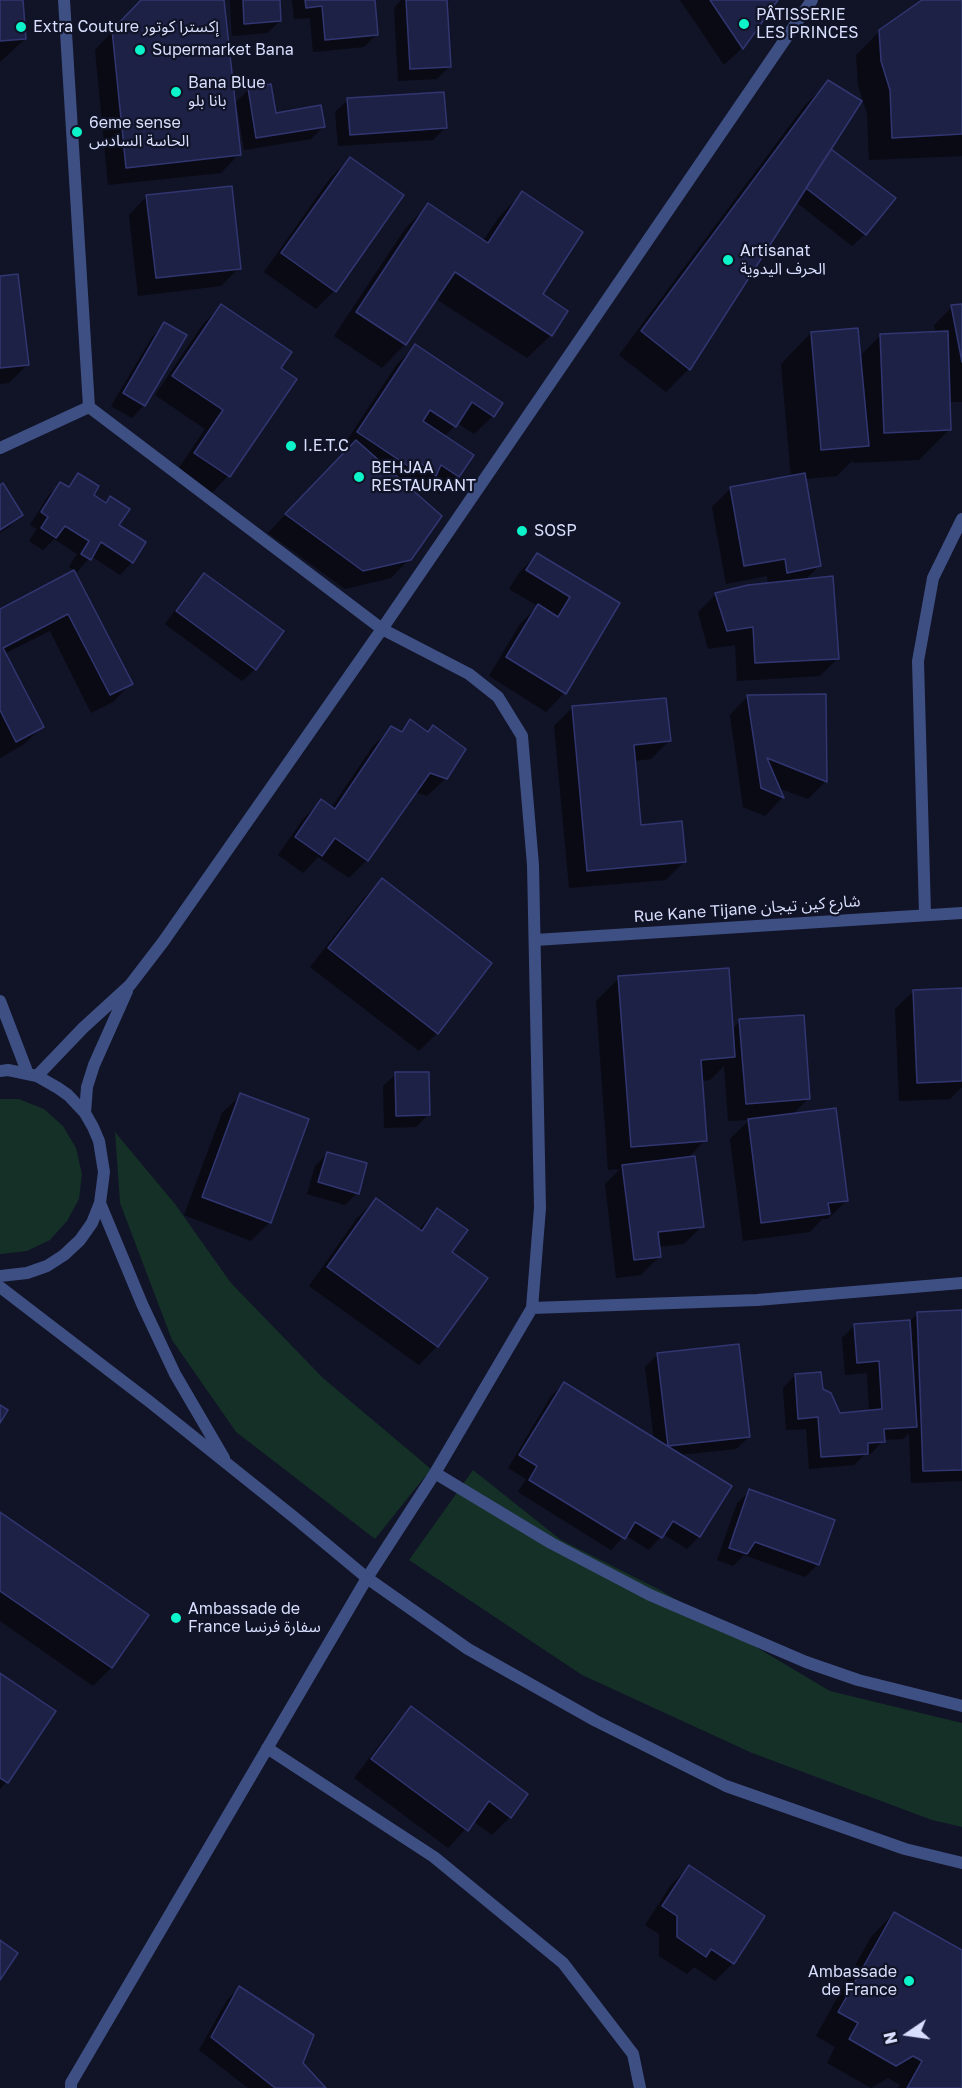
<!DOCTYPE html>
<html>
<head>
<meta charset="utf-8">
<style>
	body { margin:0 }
	#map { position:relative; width:962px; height:2088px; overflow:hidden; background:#111326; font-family:"Golos Text",sans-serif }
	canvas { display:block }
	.north { position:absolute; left:878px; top:2004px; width:60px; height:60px; -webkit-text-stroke:4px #111326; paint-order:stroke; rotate:257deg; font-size:16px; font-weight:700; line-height:24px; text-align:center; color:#d8defd }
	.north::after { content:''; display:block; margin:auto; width:21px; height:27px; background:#d8defd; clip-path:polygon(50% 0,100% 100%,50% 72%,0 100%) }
</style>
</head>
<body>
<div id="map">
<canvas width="962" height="2088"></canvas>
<div class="north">N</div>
</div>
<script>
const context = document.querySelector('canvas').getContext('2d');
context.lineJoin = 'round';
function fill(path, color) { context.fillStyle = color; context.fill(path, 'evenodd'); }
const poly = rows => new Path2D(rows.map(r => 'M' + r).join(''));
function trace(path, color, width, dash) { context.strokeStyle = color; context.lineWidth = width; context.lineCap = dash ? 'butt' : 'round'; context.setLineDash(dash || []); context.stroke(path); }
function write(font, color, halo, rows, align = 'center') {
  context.font = font + ' "Golos Text","Noto Sans Arabic",sans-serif'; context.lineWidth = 4.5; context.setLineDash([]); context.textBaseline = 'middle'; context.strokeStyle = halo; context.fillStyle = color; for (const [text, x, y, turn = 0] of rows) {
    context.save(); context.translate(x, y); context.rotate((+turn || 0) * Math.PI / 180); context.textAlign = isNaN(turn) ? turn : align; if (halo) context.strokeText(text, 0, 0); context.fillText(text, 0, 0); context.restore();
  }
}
const green = poly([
	[0,1099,19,1099,44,1109,63,1126,76,1148,82,1174,79,1199,67,1221,50,1240,27,1251,2,1254,0,1254],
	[115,1132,175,1204,231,1283,323,1378,431,1469,375,1539,236,1432,172,1340,120,1203],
	[473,1470,561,1540,660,1590,830,1691,962,1723,962,1827,932,1820,752,1753,582,1675,409,1560]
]);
const shadow = poly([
	[0,0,22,0,25,39,0,62],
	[168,0,222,0,239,154,221,173,108,185,95,50,123,20],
	[230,0,278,0,280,21,267,33,232,36],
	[292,0,373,0,376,35,364,47,313,52,310,18,294,19],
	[401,0,446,0,449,67,437,79,398,81,394,8],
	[680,0,776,0,742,48,724,65],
	[962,0,962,156,869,160,867,114,858,85,856,55,880,31],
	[829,82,829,150,865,234,852,246,796,202,689,369,666,392,619,355,805,105],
	[249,89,274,114,324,126,311,139,244,150,236,102],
	[348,100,445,128,433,140,338,146,335,112],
	[350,159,334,291,316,309,264,272,331,177],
	[522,193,541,294,566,312,551,335,527,358,436,299,405,344,382,368,334,336,405,229,428,205,483,241,499,217],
	[147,196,239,268,221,286,138,296,129,215],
	[0,278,28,364,9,383,0,384],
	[962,305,962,402,949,402,950,429,919,460,853,463,853,460,837,476,804,479,819,566,804,581,838,658,820,676,737,681,735,645,708,649,698,612,716,594,768,585,767,576,726,584,712,507,731,488,791,478,781,364,811,333,860,356,881,335,935,333,934,325,952,307],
	[221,306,279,368,295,379,228,476,210,495,177,471,205,429,155,395,203,324],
	[165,324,144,405,132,418,111,406,152,337],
	[416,346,493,416,474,434,457,423,444,437,458,476,440,494,425,485,416,494,409,559,391,578,345,589,268,533,344,454,340,451,397,364],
	[79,475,92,495,105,504,110,498,117,525,132,562,120,575,91,556,77,572,69,567,77,554,54,539,43,550,29,541,37,529,30,525,48,496,60,484,66,487],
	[0,486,21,515,9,527,0,533],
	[537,554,618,604,564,693,546,712,489,676,520,624,538,606,509,589,519,573],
	[74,572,131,683,113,702,91,713,50,631,4,654,42,727,23,745,0,758,0,611],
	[204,575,255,669,242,681,165,624,192,587],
	[748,696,826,781,808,799,778,788,782,798,765,816,743,807,730,715],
	[572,708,669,741,651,759,634,761,640,826,685,861,666,880,569,888,554,726],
	[410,721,446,778,427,796,415,792,367,860,349,878,318,857,303,873,278,855,303,819,321,801,331,808,373,746,391,728,399,732],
	[382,879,437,1033,419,1051,310,967,364,898],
	[619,978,732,1029,740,1021,808,1099,792,1115,847,1200,828,1219,822,1219,810,1232,743,1241,730,1139,749,1120,728,1121,724,1066,710,1080,701,1081,705,1140,687,1159,702,1226,684,1244,658,1247,659,1257,641,1275,616,1278,605,1184,620,1169,608,1170,596,1001],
	[962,989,962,1087,950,1099,899,1101,895,1009,914,991],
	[396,1074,428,1115,416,1127,384,1128,383,1086],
	[241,1095,270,1222,251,1241,184,1215,222,1113],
	[328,1153,357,1193,345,1205,307,1194,315,1166],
	[376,1200,418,1230,437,1210,450,1253,437,1346,419,1365,309,1286,357,1218],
	[962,1312,962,1481,911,1483,909,1433,903,1439,883,1440,871,1454,865,1454,854,1465,809,1469,806,1429,786,1430,783,1388,795,1375,821,1390,839,1414,869,1412,867,1373,845,1375,842,1338,854,1326,909,1322,918,1313],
	[658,1354,749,1437,736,1449,679,1455,699,1536,687,1549,663,1534,649,1550,625,1535,611,1550,518,1492,526,1479,508,1468,551,1396,564,1384,654,1440,645,1367],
	[750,1491,818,1564,805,1577,744,1555,733,1566,717,1560,737,1503],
	[0,1514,111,1668,93,1686,0,1621],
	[0,1675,54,1712,6,1782,0,1789],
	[411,1708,510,1817,492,1835,473,1821,448,1848,354,1778,393,1727],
	[689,1867,733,1963,715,1981,694,1967,687,1974,659,1956,659,1934,645,1925,671,1885],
	[894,1913,962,1952,962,2088,898,2088,900,2085,888,2078,871,2088,827,2063,835,2047,816,2036,871,1937],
	[239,1988,302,2063,324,2088,248,2088,199,2050,227,2000]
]);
const building = poly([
	[0,0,23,0,26,39,0,41,0,0],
	[141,0,224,0,241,155,126,168,112,30,141,0],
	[243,0,280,0,281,21,244,24,243,0],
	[305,0,375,0,378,35,325,40,322,6,306,8,305,0],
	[406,0,447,0,451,67,410,69,406,0],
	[710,0,778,0,743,49,710,0],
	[922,0,962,0,962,134,892,138,890,90,881,61,879,30,922,0],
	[828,80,862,101,690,370,641,331,828,80],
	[271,84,276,113,321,105,325,127,256,138,248,88,271,84],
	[444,92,447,128,350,135,347,98,444,92],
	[831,149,896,198,866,235,806,188,831,149],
	[350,157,404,195,336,292,281,253,350,157],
	[232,186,241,269,156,278,146,195,232,186],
	[522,191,583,232,543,294,568,311,552,336,455,272,406,345,356,312,428,203,488,243,522,191],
	[18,274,29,365,0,368,0,276,18,274],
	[221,304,292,352,281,368,297,379,230,477,194,453,223,410,172,376,221,304],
	[962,304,962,362,951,305,962,304],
	[164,322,187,335,145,406,123,393,164,322],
	[858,328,869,446,821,450,811,332,858,328],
	[948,331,951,430,884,433,880,334,948,331],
	[415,344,503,403,494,417,472,402,456,427,430,410,423,421,474,455,459,477,441,465,436,476,418,461,411,468,357,432,415,344],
	[356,440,442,516,411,560,363,571,285,514,356,440],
	[78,473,99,486,94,495,106,503,110,496,130,509,119,525,146,542,133,563,101,542,91,560,81,554,89,541,65,526,56,538,41,528,48,517,41,512,60,482,69,487,78,473],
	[805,473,821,566,787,573,785,559,744,566,730,487,805,473],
	[3,483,23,515,0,530,0,485,3,483],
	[537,553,620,603,566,694,506,657,538,604,558,617,570,597,526,570,537,553],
	[74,570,133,684,110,695,68,614,3,648,44,727,16,742,0,710,0,609,74,570],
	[204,573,284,631,256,670,176,611,204,573],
	[833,576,839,659,755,663,753,627,727,631,715,593,748,585,833,576],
	[826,694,827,782,767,758,784,798,761,788,747,695,826,694],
	[666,698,671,741,634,745,641,825,682,821,686,862,587,871,572,706,666,698],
	[410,719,428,732,433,725,466,749,447,779,430,773,368,861,335,838,322,856,295,837,321,799,335,809,391,726,402,732,410,719],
	[382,878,492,963,438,1034,328,948,382,878],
	[729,968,735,1057,701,1060,707,1141,631,1147,618,976,729,968],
	[962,988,962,1081,917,1083,913,990,962,988],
	[804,1015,810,1099,746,1104,739,1019,804,1015],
	[395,1072,429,1072,430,1115,396,1116,395,1072],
	[240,1093,309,1119,271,1223,202,1197,240,1093],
	[836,1108,848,1201,828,1203,830,1214,761,1223,748,1119,836,1108],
	[327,1152,367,1163,359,1194,318,1182,327,1152],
	[695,1156,704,1227,658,1232,661,1257,634,1260,622,1165,695,1156],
	[376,1198,422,1231,437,1208,468,1230,452,1252,488,1278,438,1347,327,1267,376,1198],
	[962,1310,962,1470,923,1471,917,1312,962,1310],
	[910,1320,917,1427,884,1429,885,1442,868,1443,868,1454,821,1457,818,1417,798,1419,795,1374,821,1372,823,1389,831,1393,840,1413,882,1409,879,1361,857,1363,854,1324,910,1320],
	[739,1344,750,1437,668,1446,657,1353,739,1344],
	[564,1382,732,1486,700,1537,673,1521,662,1538,635,1522,625,1539,529,1480,537,1466,519,1455,564,1382],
	[0,1405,8,1410,0,1423,0,1405],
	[749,1489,835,1520,819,1565,755,1542,747,1554,729,1548,749,1489],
	[0,1512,149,1615,112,1668,0,1591,0,1512],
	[0,1673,56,1711,8,1783,0,1778,0,1673],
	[411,1706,528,1794,511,1818,489,1801,468,1831,371,1759,411,1706],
	[689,1865,765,1916,734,1964,711,1949,706,1957,677,1937,677,1916,662,1906,689,1865],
	[894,1912,962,1950,962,2088,907,2088,922,2061,913,2056,896,2066,849,2039,858,2023,838,2012,894,1912],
	[0,1940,18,1953,0,1980,0,1940],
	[239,1986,314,2035,303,2063,326,2088,275,2088,211,2037,239,1986]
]);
const minor = poly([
	[64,0,89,407,382,629,469,674,498,697,522,736,533,865,540,1208,532,1308,435,1473,367,1578,71,2083,71,2088],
	[0,448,89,407],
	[925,914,918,661,933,578,962,519],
	[535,940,962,913],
	[532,1308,757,1300,962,1283],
	[435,1473,551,1543,650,1595,806,1662,858,1680,962,1706],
	[267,1748,434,1857,563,1963,633,2054,640,2088]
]);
const tertiary = poly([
	[0,1001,28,1074],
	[0,1071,8,1070,37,1076,58,1088,68,1095,85,1113,93,1127,99,1141,104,1172,100,1203,92,1223,80,1240,64,1255,47,1266,27,1273,0,1276],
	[37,1076,83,1028,130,985,163,942,382,629,812,0],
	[85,1113,87,1087,94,1065,127,991],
	[100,1203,142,1304,175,1374,224,1458],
	[0,1287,150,1402,295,1518,367,1578,468,1649,596,1721,726,1786,905,1849,962,1863]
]);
const markers = [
	[744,24,6,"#0df4ca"],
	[21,27,6,"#0df4ca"],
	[140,50,6,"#0df4ca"],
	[176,92,6,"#0df4ca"],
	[77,132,6,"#0df4ca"],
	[728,260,6,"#0df4ca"],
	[291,446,6,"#0df4ca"],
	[359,477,6,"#0df4ca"],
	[522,531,6,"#0df4ca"],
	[176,1618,6,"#0df4ca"],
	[909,1981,6,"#0df4ca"]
];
const poiNames = [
	["PÂTISSERIE",756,15],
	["LES PRINCES",756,33],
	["Extra Couture إكسترا كوتور",33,27],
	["Supermarket Bana",152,50],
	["Bana Blue",188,83],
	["بانا بلو",188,101],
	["6eme sense",89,123],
	["الحاسة السادس",89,141],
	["Artisanat",740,251],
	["الحرف اليدوية",740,269],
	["I.E.T.C",303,446],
	["BEHJAA",371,468],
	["RESTAURANT",371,486],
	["SOSP",534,531],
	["Ambassade de",188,1609],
	["France سفارة فرنسا",188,1627],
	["Ambassade",897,1972,"right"],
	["de France",897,1990,"right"]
];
const streetNames = [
	["Rue Kane Tijane شارع كين تيجان",747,909,-4]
];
fill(green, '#143027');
fill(shadow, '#0007');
fill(building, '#1e2146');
trace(building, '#313671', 1.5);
trace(minor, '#3e4f83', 12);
trace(tertiary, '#3e4f83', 12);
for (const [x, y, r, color] of markers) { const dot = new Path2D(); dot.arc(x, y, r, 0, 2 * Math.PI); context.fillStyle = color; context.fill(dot); trace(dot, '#111326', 2); }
write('16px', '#d8defd', '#111326', poiNames, 'left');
write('16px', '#d8defd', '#111326', streetNames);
</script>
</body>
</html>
